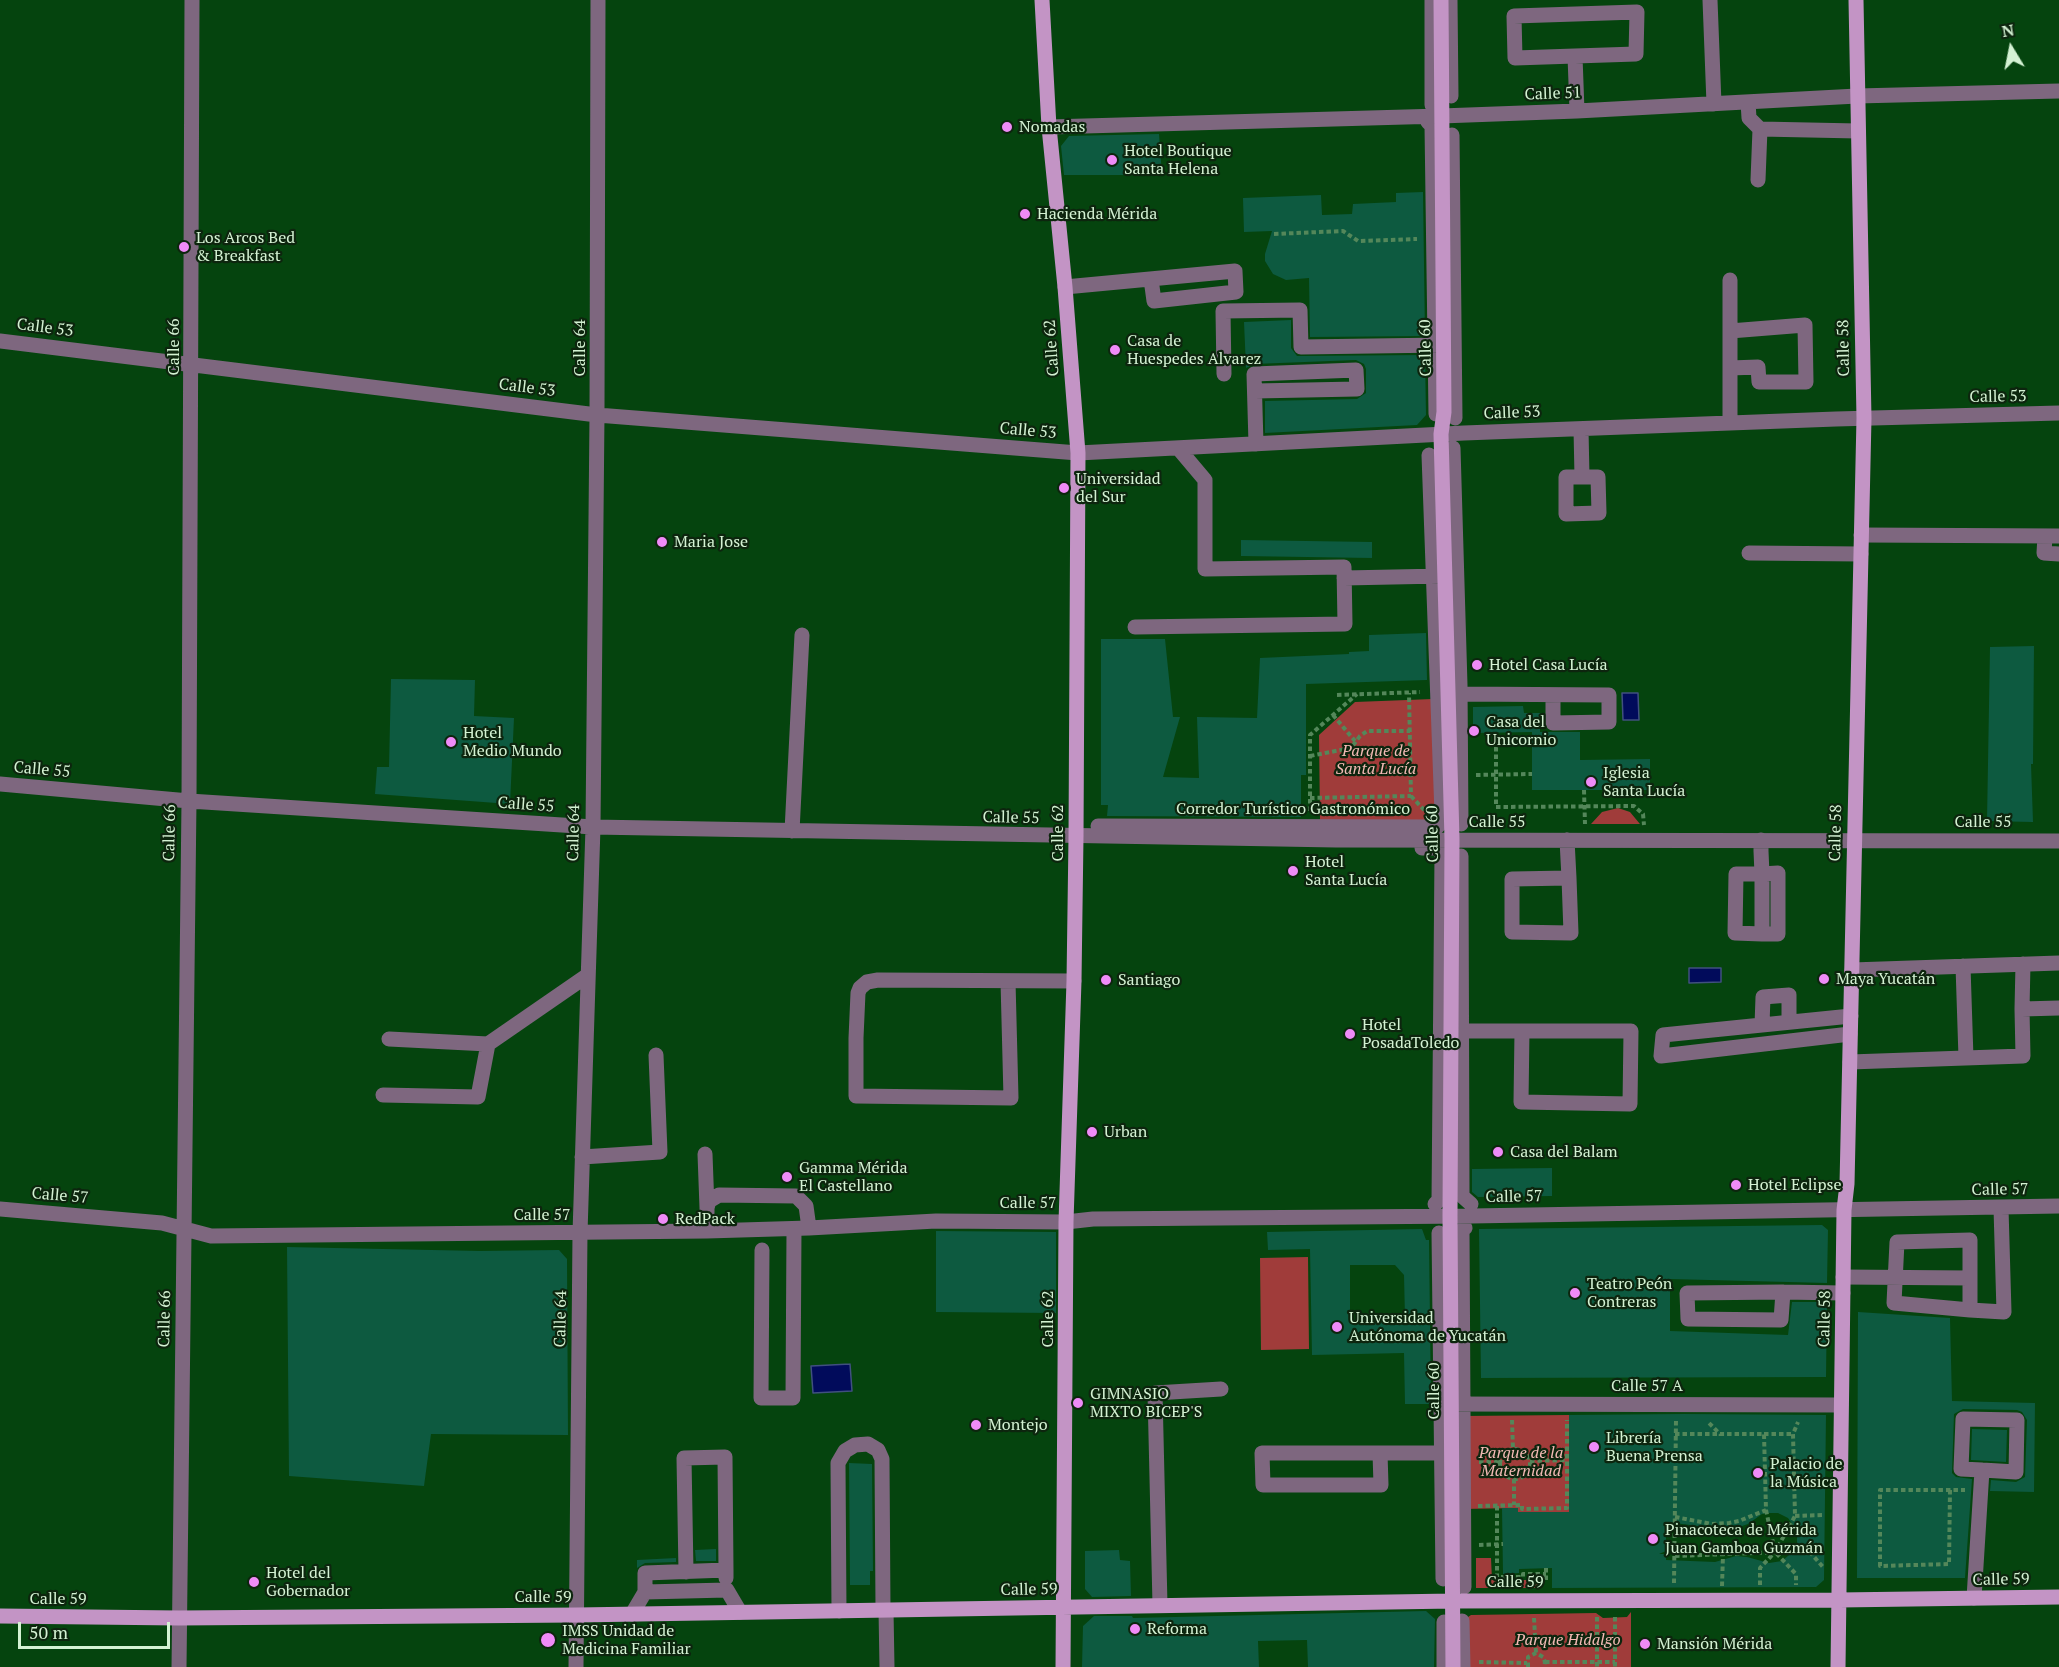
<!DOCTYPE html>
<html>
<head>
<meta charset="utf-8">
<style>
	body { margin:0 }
	#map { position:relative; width:2059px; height:1667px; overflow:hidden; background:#05440e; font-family:"PT Serif",serif }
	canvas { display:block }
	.north { position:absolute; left:1981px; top:18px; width:60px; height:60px; -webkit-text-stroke:4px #0d250e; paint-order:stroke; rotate:350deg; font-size:16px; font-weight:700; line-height:24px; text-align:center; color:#d4f2d3 }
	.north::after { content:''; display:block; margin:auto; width:21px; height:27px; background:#d4f2d3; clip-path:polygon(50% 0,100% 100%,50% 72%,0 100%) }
	.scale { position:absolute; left:18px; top:1622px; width:152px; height:27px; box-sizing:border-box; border:3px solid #d4f2d3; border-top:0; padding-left:8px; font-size:18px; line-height:21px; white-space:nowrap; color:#d4f2d3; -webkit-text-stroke:4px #0d250e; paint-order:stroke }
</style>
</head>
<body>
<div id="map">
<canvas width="2059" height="1667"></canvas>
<div class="north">N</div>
<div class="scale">50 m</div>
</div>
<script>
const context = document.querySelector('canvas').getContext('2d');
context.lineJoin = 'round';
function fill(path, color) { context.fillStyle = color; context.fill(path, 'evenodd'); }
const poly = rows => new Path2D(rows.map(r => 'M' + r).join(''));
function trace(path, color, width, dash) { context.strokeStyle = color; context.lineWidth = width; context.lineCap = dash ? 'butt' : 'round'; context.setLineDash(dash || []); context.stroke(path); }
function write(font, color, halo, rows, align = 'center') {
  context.font = font + ' "PT Serif",serif'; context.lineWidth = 4.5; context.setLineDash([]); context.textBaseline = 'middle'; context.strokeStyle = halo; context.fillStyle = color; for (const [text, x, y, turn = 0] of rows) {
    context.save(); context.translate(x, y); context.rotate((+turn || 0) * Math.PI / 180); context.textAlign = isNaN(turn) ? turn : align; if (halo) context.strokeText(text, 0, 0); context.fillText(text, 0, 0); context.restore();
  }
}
const green = poly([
	[1433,699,1436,813,1429,820,1320,820,1319,735,1355,702],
	[1618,808,1630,812,1640,824,1591,824,1602,812],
	[1308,1257,1309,1349,1261,1350,1260,1258],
	[1569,1415,1569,1512,1518,1513,1518,1508,1463,1509,1463,1416],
	[1476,1558,1491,1558,1492,1580,1527,1580,1528,1578,1538,1577,1539,1588,1476,1588],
	[1631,1612,1631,1667,1462,1667,1462,1621,1471,1615,1596,1613,1603,1618,1627,1617]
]);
const water = poly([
	[1622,693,1638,693,1639,720,1623,720,1622,693],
	[1689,968,1721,968,1721,982,1689,983,1689,968],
	[850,1364,852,1391,813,1393,811,1366,850,1364]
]);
const building = poly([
	[1159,134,1162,175,1064,175,1061,146,1069,136],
	[1423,192,1425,336,1310,337,1309,278,1286,280,1273,274,1265,261,1265,254,1272,231,1244,232,1243,198,1321,195,1322,215,1352,214,1353,204,1396,202,1396,193],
	[1291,320,1291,348,1297,356,1425,355,1426,415,1417,425,1265,433,1265,401,1357,399,1366,393,1366,369,1364,364,1356,360,1254,364,1246,368,1244,322],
	[1241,540,1372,542,1372,558,1241,556],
	[1426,633,1427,680,1306,684,1306,775,1301,775,1301,817,1107,816,1108,805,1101,805,1101,639,1165,639,1173,717,1180,717,1163,777,1199,778,1197,717,1257,718,1260,658,1349,654,1349,652,1369,651,1369,635],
	[2034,646,2033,764,2031,764,2033,822,1987,821,1990,647],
	[391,679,475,680,474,716,514,718,510,804,375,794,377,767,389,767],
	[1523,706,1524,713,1540,713,1540,732,1580,732,1580,760,1650,759,1650,790,1532,790,1532,732,1473,733,1473,707],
	[1552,1168,1552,1196,1478,1197,1472,1192,1472,1169],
	[1822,1225,1828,1230,1827,1283,1670,1279,1670,1331,1788,1335,1792,1302,1827,1302,1826,1377,1481,1378,1479,1229],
	[1422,1229,1426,1240,1429,1240,1431,1404,1405,1404,1404,1353,1312,1355,1310,1249,1268,1250,1267,1232],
	[1350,1265,1395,1265,1404,1275,1405,1318,1350,1320],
	[936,1231,1056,1232,1056,1313,936,1312],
	[287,1247,480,1251,559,1250,567,1259,568,1435,431,1434,424,1486,289,1476],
	[1858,1312,1950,1318,1952,1401,2035,1403,2034,1492,1990,1491,1991,1480,2016,1482,2025,1477,2027,1420,2022,1412,2017,1410,1963,1409,1954,1414,1952,1473,1956,1477,1972,1479,1965,1578,1857,1578],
	[1684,1414,1826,1415,1824,1580,1816,1587,1552,1588,1552,1568,1519,1569,1519,1573,1503,1574,1502,1508,1518,1508,1518,1512,1569,1512,1569,1415],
	[1769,1513,1778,1513,1788,1518,1797,1531,1797,1543,1795,1550,1782,1561,1769,1563,1747,1557,1736,1556,1715,1562,1666,1560,1666,1554,1659,1554,1666,1551,1666,1522,1730,1530,1748,1524,1762,1514],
	[1972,1429,2007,1430,2006,1462,1971,1460],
	[849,1463,872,1464,873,1571,870,1571,870,1585,850,1585],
	[716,1549,716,1561,696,1561,695,1550],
	[1119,1550,1120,1560,1130,1561,1131,1596,1092,1597,1085,1589,1085,1551],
	[676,1558,676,1562,645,1563,637,1568,637,1560],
	[1426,1611,1435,1619,1434,1667,1308,1667,1307,1640,1258,1641,1259,1667,1082,1667,1083,1626,1094,1616,1132,1616,1133,1618]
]);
const path = poly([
	[1274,234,1343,231,1358,241,1417,239],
	[1337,695,1420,692],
	[1333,715,1355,741],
	[1496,732,1496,807,1634,806,1643,814,1644,825],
	[1310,756,1351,748,1360,736,1367,731,1410,731],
	[1476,775,1532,774],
	[1584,790,1585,824],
	[1411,796,1425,811],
	[1310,798,1411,796,1409,693],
	[1310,811,1310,735,1357,694],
	[1512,1420,1513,1449],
	[1675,1434,1720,1434],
	[1764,1434,1793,1434],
	'1500 1464a15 15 0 1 1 30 0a15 15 0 1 1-30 0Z',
	[1530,1461,1567,1460],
	[1479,1462,1501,1462],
	[1514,1479,1514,1505],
	[1795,1485,1823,1479],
	[1950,1490,1949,1564,1880,1566,1880,1490,1965,1490],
	[1478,1506,1522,1505,1522,1509,1567,1508,1567,1420],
	[1497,1506,1497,1577,1523,1577,1523,1574,1546,1574],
	[1766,1510,1775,1552,1796,1574,1796,1585],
	[1795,1516,1825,1515],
	[1675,1517,1712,1524,1729,1523,1739,1521,1766,1510,1764,1434,1720,1434,1708,1422],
	[1479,1545,1503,1544],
	[1675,1556,1809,1551,1823,1567],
	[1546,1568,1546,1583],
	[1674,1583,1676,1420],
	[1760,1585,1760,1568,1775,1552,1795,1516,1793,1434,1798,1422],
	[1722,1586,1723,1555],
	[1597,1617,1597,1667],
	[1615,1617,1615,1667],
	[1534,1618,1536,1653],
	[1479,1662,1527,1663],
	[1545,1662,1615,1662],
	[1528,1667,1528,1657,1536,1653,1543,1657,1545,1662,1544,1667]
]);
const minor = poly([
	[1432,0,1432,105],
	[1450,0,1451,96],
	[1710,0,1714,104],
	[1575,56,1515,58,1514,16,1637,12,1636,54,1575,56,1577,111],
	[1748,102,1749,118,1760,129,1758,180],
	[1428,122,1432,126,1436,414],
	[1049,127,1441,116,1577,111,1857,96,2059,91],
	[1760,129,1858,131],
	[1452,135,1455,418],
	[1730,280,1730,423],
	[1065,287,1235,271,1236,292,1154,301,1151,279],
	[1730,331,1805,325,1806,382,1759,382,1758,367,1730,368],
	[0,341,597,415,1078,453,1464,433,1836,419,2059,413],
	[1224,374,1223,311,1300,310,1301,347,1444,345],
	[1255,391,1357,389,1356,370,1254,374,1256,444],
	[1581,429,1582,477],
	[1453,448,1460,685,1461,824],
	[1566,477,1598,477,1599,513,1566,514,1566,477],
	[1861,535,2059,536],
	[2045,536,2044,553,2059,554],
	[1749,553,1861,554],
	[1344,578,1442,576],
	[1135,627,1345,624,1344,567,1205,569,1205,480,1178,448],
	[1460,694,1609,695,1609,722,1553,723,1553,695],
	[0,784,189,801,593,827,1336,840,2059,841],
	[1098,826,1437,827,1442,822,1442,814,1429,455],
	[792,831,802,635],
	[1567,840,1569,878,1571,933,1512,932,1512,879,1569,878],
	[1761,840,1761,851,1762,874,1762,934,1735,933,1736,874,1762,874,1778,873,1778,934,1762,934],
	[1422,848,1438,848,1442,854,1439,1200,1435,1204],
	[1461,856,1462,1191,1462,1196,1471,1204],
	[2023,964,2022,1009,2059,1008],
	[1963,966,1966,1058],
	[1852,970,2059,963],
	[1008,981,1011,1098,856,1096,856,1038,858,993,860,988,867,982,878,980,1074,981],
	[1762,1025,1763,997,1789,995,1789,1022],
	[1451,1031,1631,1031,1630,1104,1521,1102,1522,1031],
	[1850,1034,1661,1056,1663,1035,1851,1016],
	[389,1039,488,1044,588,975],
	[1850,1062,2023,1056,2022,1009],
	[383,1095,478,1097,488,1044],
	[705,1154,707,1208],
	[582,1157,660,1152,656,1055],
	[0,1209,162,1223,211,1236,707,1231,809,1228,936,1221,1066,1222,1093,1219,1471,1216,2059,1206],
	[707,1231,707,1208,709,1201,719,1195,796,1196,806,1206,809,1228],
	[1439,1233,1443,1579],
	[762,1250,761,1398,793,1398,794,1229],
	[1843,1277,1970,1278,1970,1310,2004,1312,2001,1208],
	[1783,1292,1781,1320,1688,1319,1687,1293,1783,1292,1843,1293],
	[1970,1310,1894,1303,1897,1242,1970,1240,1970,1278],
	[1452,1404,1841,1405],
	[1380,1453,1381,1485,1263,1485,1262,1453,1452,1453],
	[686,1572,684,1458,725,1457,726,1570],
	[1464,1587,1462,1230,1465,1228],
	[645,1592,645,1573,726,1570,726,1578],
	[1974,1598,1982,1470,1961,1469,1963,1419,2017,1420,2016,1472,1982,1470],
	[1160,1605,1155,1393,1221,1389],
	[886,1610,887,1667],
	[839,1611,838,1463,845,1451,855,1445,868,1444,878,1450,882,1459,883,1610],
	[632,1614,645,1592,727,1590,740,1612],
	[1462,1621,1463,1667],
	[179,1667,189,801,192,0],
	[576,1667,580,1233,593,827,597,415,598,0],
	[1444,1667,1444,1622]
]);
const major = poly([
	[1042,0,1049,127,1065,287,1078,453,1076,837,1074,981,1066,1222,1063,1667],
	[1441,0,1444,412,1441,434,1452,839,1450,1215,1453,1667],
	[0,1616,179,1618,577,1615,1453,1601,1839,1600,2059,1597],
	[1838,1667,1844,1210,1847,1184,1864,418,1856,0]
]);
const markers = [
	[1007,127,6,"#ef8bf7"],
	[1112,160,6,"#ef8bf7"],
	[1025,214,6,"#ef8bf7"],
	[184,247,6,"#ef8bf7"],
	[1115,350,6,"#ef8bf7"],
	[1064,488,6,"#ef8bf7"],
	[662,542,6,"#ef8bf7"],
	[1477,665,6,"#ef8bf7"],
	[1474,731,6,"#ef8bf7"],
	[451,742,6,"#ef8bf7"],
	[1591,782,6,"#ef8bf7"],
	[1293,871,6,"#ef8bf7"],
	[1824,979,6,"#ef8bf7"],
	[1106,980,6,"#ef8bf7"],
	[1350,1034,6,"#ef8bf7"],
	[1092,1132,6,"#ef8bf7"],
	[1498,1152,6,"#ef8bf7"],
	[787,1177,6,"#ef8bf7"],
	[1736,1185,6,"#ef8bf7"],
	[663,1219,6,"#ef8bf7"],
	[1575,1293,6,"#ef8bf7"],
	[1337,1327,6,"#ef8bf7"],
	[1078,1403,6,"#ef8bf7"],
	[976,1425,6,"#ef8bf7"],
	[1594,1447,6,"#ef8bf7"],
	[1758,1473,6,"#ef8bf7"],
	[1653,1539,6,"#ef8bf7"],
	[254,1582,6,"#ef8bf7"],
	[1135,1629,6,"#ef8bf7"],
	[548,1640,8,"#ef8bf7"],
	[1645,1644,6,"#ef8bf7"]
];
const streetNames = [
	["Calle 51",1553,94,-2],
	["Calle 53",45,328,7],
	["Calle 66",174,347,-90],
	["Calle 64",580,348,-90],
	["Calle 62",1052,348,-94],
	["Calle 60",1426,348,-91],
	["Calle 58",1844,348,-91],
	["Calle 53",527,388,7],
	["Calle 53",1998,397,-1],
	["Calle 53",1512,413,-2],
	["Calle 53",1028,431,5],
	["Calle 55",42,770,5],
	["Calle 55",526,805,4],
	["Corredor Turístico Gastronómico",1293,809],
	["Calle 55",1011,818,1],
	["Calle 55",1497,822],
	["Calle 55",1983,822],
	["Calle 66",170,833,-89],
	["Calle 64",574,833,-89],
	["Calle 62",1058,833,-90],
	["Calle 58",1836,833,-89],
	["Calle 60",1433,834,-91],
	["Calle 57",2000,1190,-1],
	["Calle 57",60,1196,5],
	["Calle 57",1514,1197,-1],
	["Calle 57",1028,1203],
	["Calle 57",542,1215],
	["Calle 66",165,1319,-89],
	["Calle 64",561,1319,-89],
	["Calle 62",1048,1319,-90],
	["Calle 58",1825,1319,-89],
	["Calle 57 A",1647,1386],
	["Calle 60",1434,1391,-90],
	["Calle 59",2001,1580,-1],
	["Calle 59",1515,1582],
	["Calle 59",1029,1590,-1],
	["Calle 59",543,1597],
	["Calle 59",58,1599]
];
const poiNames = [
	["Nomadas",1019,127],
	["Hotel Boutique",1124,151],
	["Santa Helena",1124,169],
	["Hacienda Mérida",1037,214],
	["Los Arcos Bed",196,238],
	["& Breakfast",196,256],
	["Casa de",1127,341],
	["Huespedes Alvarez",1127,359],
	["Universidad",1076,479],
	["del Sur",1076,497],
	["Maria Jose",674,542],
	["Hotel Casa Lucía",1489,665],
	["Casa del",1486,722],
	["Unicornio",1486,740],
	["Hotel",463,733],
	["Medio Mundo",463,751],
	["Iglesia",1603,773],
	["Santa Lucía",1603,791],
	["Hotel",1305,862],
	["Santa Lucía",1305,880],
	["Maya Yucatán",1836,979],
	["Santiago",1118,980],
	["Hotel",1362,1025],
	["PosadaToledo",1362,1043],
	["Urban",1104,1132],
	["Casa del Balam",1510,1152],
	["Gamma Mérida",799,1168],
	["El Castellano",799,1186],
	["Hotel Eclipse",1748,1185],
	["RedPack",675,1219],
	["Teatro Peón",1587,1284],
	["Contreras",1587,1302],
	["Universidad",1349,1318],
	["Autónoma de Yucatán",1349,1336],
	["GIMNASIO",1090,1394],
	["MIXTO BICEP'S",1090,1412],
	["Montejo",988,1425],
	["Librería",1606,1438],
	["Buena Prensa",1606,1456],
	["Palacio de",1770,1464],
	["la Música",1770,1482],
	["Pinacoteca de Mérida",1665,1530],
	["Juan Gamboa Guzmán",1665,1548],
	["Hotel del",266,1573],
	["Gobernador",266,1591],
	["Reforma",1147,1629],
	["IMSS Unidad de",562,1631],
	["Medicina Familiar",562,1649],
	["Mansión Mérida",1657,1644]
];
const parkNames = [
	["Parque de",1376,751],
	["Santa Lucía",1376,769],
	["Parque de la",1521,1453],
	["Maternidad",1521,1471],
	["Parque Hidalgo",1568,1640]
];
fill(green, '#a03c3a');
fill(water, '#010b5b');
trace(water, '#40507f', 1.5);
fill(building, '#0d5a40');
trace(path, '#54875a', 4, [4.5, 3]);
trace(minor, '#7e677f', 15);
trace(major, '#c394c5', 15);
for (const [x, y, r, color] of markers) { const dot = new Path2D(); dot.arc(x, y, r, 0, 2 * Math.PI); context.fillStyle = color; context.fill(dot); trace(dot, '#0d250e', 2); }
write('16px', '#d4f2d3', '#0d250e', streetNames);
write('16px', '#d4f2d3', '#0d250e', poiNames, 'left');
write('italic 16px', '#f3bab5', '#0d250e', parkNames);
</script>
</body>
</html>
